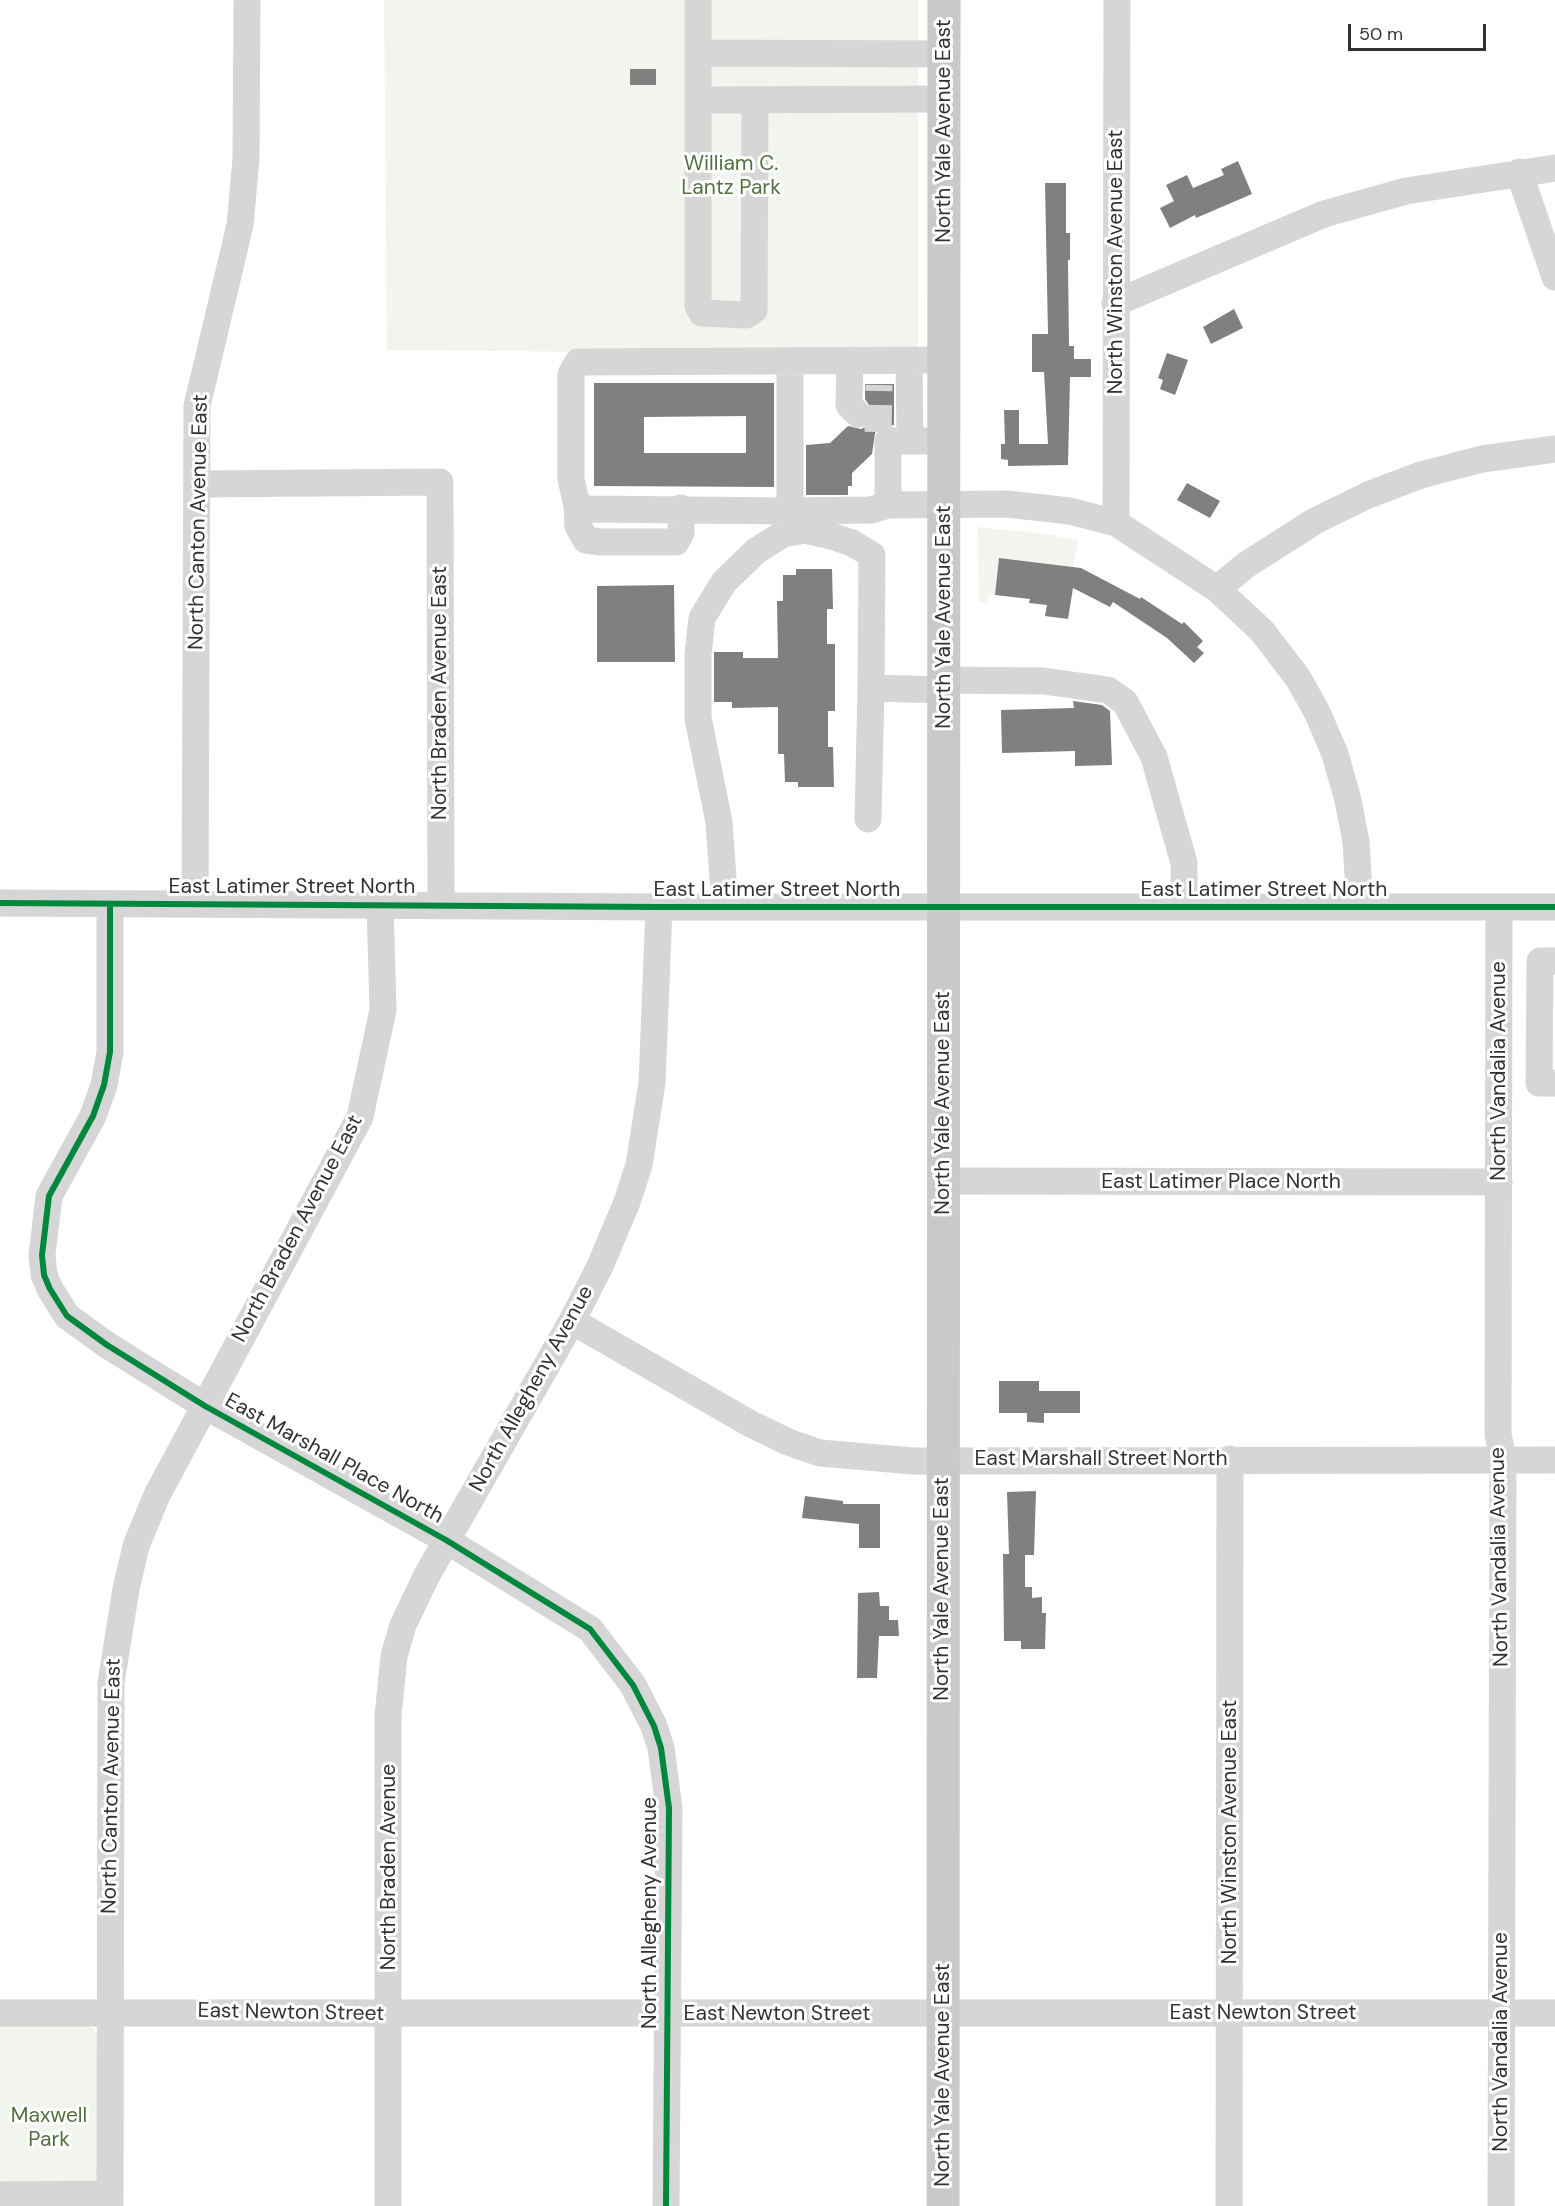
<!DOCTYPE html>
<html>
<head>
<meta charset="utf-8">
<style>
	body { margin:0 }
	#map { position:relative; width:1555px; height:2206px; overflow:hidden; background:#fff; font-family:"DM Sans",sans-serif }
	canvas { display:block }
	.scale { position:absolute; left:1348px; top:24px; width:138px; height:27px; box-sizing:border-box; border:3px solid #323232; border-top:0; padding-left:8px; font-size:18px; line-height:21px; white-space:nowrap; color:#323232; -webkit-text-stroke:4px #fff; paint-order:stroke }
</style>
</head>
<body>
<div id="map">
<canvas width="1555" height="2206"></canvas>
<div class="scale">50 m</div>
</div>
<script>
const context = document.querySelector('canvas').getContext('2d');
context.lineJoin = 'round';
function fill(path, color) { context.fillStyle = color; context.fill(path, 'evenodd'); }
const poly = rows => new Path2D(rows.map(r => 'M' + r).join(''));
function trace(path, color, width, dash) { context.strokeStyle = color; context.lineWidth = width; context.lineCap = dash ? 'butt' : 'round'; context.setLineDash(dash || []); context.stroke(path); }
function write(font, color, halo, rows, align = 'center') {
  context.font = font + ' "DM Sans",sans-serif'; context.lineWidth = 6; context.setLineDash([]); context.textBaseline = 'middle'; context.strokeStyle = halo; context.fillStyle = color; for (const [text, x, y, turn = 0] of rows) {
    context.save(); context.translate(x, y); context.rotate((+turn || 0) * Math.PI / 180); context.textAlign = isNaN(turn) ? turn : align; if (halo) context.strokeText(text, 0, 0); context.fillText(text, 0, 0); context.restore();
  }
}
const green = poly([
	[384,0,918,0,918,355,387,350],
	[978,527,1045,534,1078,540,1073,567,999,558,995,595,988,595,987,603,979,602],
	[81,2024,93,2028,98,2037,98,2206,0,2206,0,2025]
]);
const building = poly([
	[630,69,656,69,656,85,630,85],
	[1238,161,1252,194,1196,218,1195,215,1170,228,1160,208,1174,201,1166,185,1187,175,1193,188,1224,175,1221,169],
	[1045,183,1066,183,1066,233,1070,233,1070,260,1068,260,1069,346,1074,346,1074,359,1091,359,1091,377,1070,377,1068,465,1008,466,1008,460,1001,459,1001,444,1005,444,1004,410,1019,410,1019,444,1048,444,1044,372,1032,372,1032,334,1048,334],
	[1234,309,1243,328,1211,344,1203,327],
	[1167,353,1188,360,1175,395,1160,389,1163,380,1158,378],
	[594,383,774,383,774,487,594,486],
	[746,416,746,453,644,453,644,417],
	[865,384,894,384,894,425,881,427,875,433,872,454,852,473,852,486,848,486,848,495,806,495,806,445,830,443,848,426,861,429,869,425,873,411,865,399],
	[1187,483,1220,501,1210,518,1177,500],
	[999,558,1081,568,1140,599,1141,597,1182,624,1184,622,1203,641,1197,647,1204,653,1194,663,1167,638,1113,602,1110,607,1073,588,1068,619,1045,616,1047,605,1029,603,1030,599,995,595],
	[796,569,832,569,833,609,827,609,827,644,835,644,835,711,828,711,828,747,833,747,834,787,798,787,798,782,785,782,784,754,778,754,778,707,732,708,732,702,714,702,714,652,743,652,743,658,778,658,777,601,783,601,783,575,796,575],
	[674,585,675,662,597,662,597,586],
	[1073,701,1102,705,1110,711,1112,765,1075,766,1075,751,1002,753,1001,710,1074,708],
	[999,1381,1039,1381,1039,1391,1080,1391,1080,1413,1044,1413,1044,1423,1027,1422,1027,1413,999,1413],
	[1036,1491,1034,1555,1025,1555,1025,1587,1032,1587,1032,1598,1042,1597,1042,1613,1046,1613,1045,1649,1021,1649,1021,1641,1004,1641,1003,1554,1009,1554,1007,1492],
	[805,1496,843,1501,843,1504,880,1504,880,1548,859,1548,859,1524,802,1518],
	[879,1592,880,1606,889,1606,889,1620,898,1620,899,1636,879,1636,877,1678,857,1678,858,1593]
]);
const minorTunnel = poly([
	[878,432,879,385]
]);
const minor = poly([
	[698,0,698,306,702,313,746,315,754,310,755,100],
	[698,53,944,54],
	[698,100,944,99],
	[1519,172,1555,277],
	[1115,303,1324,214,1406,191,1555,168],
	[850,360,849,405,858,414],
	[909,360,910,441,944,441],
	[944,360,578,362,571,374,571,479,577,506,589,509,790,511,871,510,888,505,1007,504,1070,511,1116,523,1217,589,1246,565,1315,521,1368,495,1421,475,1482,459,1555,449],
	[790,361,790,511],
	[197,484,440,482,441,904],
	[888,505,888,441,910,441],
	[577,506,578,526,586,540,601,542,676,542,681,533,681,508],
	[1116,523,1117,0],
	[1217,589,1262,631,1298,678,1317,712,1335,754,1348,800,1356,842,1360,907],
	[944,680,1043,681,1108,690,1125,702,1154,757,1184,863,1184,907],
	[868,819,871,688,944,690],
	[0,903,659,907,1555,907],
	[110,904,110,1052,104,1085,93,1116,49,1196,42,1255,44,1275,50,1289,67,1316,107,1345,205,1406,446,1540,590,1629,633,1685,654,1726,661,1748,669,1808,666,2206],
	[195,904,197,406,240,225,246,159,247,0],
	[725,907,719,822,698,718,698,654,702,618,724,582,756,551,783,534,805,530,831,536,852,543,872,555,871,688],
	[1499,907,1498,1434,1503,1459,1501,2206],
	[1555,961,1540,961,1539,1083,1555,1083],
	[943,1181,1499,1182],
	[572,1321,749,1423,788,1442,820,1453,913,1461,1555,1460],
	[0,2013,1555,2013],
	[0,2195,110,2194],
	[110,2206,111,1683,126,1589,136,1546,157,1495,360,1117,383,1010,380,904],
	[388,2206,388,1716,394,1656,403,1625,427,1575,572,1321,600,1266,627,1202,639,1165,652,1083,659,907],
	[1229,2206,1230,1459]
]);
const major = poly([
	[943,2206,944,0]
]);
const cycleway = poly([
	[0,903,659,907,1555,907],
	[110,904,110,1052,104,1085,93,1116,49,1196,42,1255,44,1275,50,1289,67,1316,107,1345,205,1406,446,1540,590,1629,633,1685,654,1726,661,1748,669,1808,666,2206]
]);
const streetNames = [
	["North Yale Avenue East",944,131,-90],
	["North Winston Avenue East",1116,262,-90],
	["North Canton Avenue East",199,522,-89],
	["North Yale Avenue East",944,617,-90],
	["North Braden Avenue East",440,693,-90],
	["East Latimer Street North",292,887],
	["East Latimer Street North",777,890],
	["East Latimer Street North",1264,890],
	["North Vandalia Avenue",1499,1071,-90],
	["North Yale Avenue East",943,1103,-90],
	["East Latimer Place North",1221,1182],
	["North Braden Avenue East",298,1229,-62],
	["North Allegheny Avenue",532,1389,-61],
	["East Marshall Place North",334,1459,29],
	["East Marshall Street North",1101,1459],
	["North Vandalia Avenue",1500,1557,-91],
	["North Yale Avenue East",942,1589,-90],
	["North Canton Avenue East",112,1786,-89],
	["North Winston Avenue East",1230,1832,-90],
	["North Braden Avenue",389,1867,-90],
	["North Allegheny Avenue",650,1913,-90],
	["East Newton Street",291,2013,1],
	["East Newton Street",1263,2013],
	["East Newton Street",777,2014],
	["North Vandalia Avenue",1501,2042,-90],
	["North Yale Avenue East",943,2075,-90]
];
const parkNames = [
	["William C.",731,164],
	["Lantz Park",731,188],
	["Maxwell",49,2116],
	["Park",49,2140]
];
fill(green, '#f1f5ed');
fill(building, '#808080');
trace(minorTunnel, '#d6d6d6', 27, [27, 14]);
trace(minor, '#d6d6d6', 27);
trace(major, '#c9c9c9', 33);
trace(cycleway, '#00873e', 6);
write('21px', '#323232', '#fff', streetNames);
write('21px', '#53703e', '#fff', parkNames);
</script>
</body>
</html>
